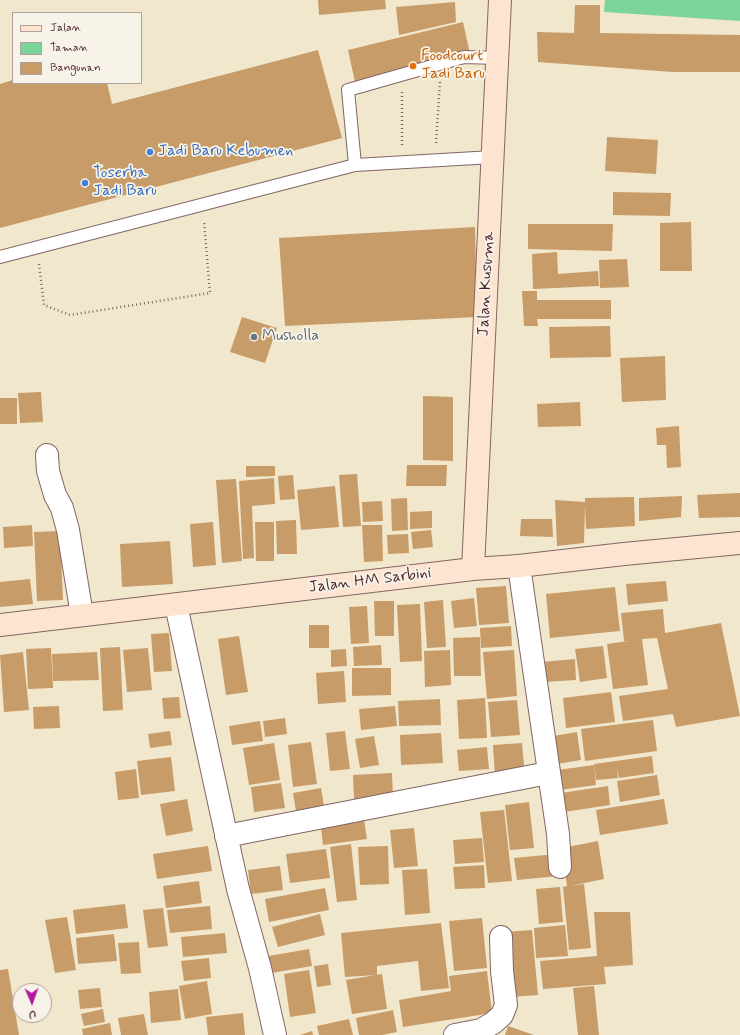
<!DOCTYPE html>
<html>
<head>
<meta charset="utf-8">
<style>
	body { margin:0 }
	#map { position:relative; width:740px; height:1035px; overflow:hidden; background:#f0e7cd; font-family:Mynerve,sans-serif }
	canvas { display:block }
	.legend { position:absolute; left:12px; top:12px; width:130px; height:72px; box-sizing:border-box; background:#f7f3e8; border:1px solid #b29e9c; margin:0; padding:5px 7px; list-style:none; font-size:12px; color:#4a1f2b }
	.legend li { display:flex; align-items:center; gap:8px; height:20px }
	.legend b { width:20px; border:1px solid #b29e9c }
	.north { position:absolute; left:12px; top:983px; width:40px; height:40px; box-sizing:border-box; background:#f7f3e8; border:1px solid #b29e9c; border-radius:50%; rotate:178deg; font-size:11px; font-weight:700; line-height:16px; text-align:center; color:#4a1f2b }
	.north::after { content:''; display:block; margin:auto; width:14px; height:18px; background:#b5179e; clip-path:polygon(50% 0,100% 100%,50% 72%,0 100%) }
</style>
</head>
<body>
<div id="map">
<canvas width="740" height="1035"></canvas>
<ul class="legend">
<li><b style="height:5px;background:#fde4d1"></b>Jalan</li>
<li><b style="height:11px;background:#7bd59b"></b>Taman</li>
<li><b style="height:11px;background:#c89c69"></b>Bangunan</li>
</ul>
<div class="north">U</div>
</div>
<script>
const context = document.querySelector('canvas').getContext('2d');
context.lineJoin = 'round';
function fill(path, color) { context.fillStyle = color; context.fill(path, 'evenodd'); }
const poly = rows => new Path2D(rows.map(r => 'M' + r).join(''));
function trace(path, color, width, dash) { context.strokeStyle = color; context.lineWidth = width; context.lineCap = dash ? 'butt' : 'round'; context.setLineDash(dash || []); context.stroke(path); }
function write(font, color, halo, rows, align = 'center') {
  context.font = font + ' Mynerve,sans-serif'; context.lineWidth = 3.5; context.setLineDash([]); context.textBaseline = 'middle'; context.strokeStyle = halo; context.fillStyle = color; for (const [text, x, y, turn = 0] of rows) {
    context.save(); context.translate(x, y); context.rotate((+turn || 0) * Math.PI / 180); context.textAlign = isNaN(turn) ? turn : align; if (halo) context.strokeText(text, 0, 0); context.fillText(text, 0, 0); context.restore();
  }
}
const green = poly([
	[605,0,740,0,740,21,604,12]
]);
const building = poly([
	[318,0,385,0,386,9,319,15],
	[455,2,456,22,399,35,396,7],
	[575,5,600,5,600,33,740,35,740,72,672,72,538,62,537,32,574,33],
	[463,22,470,54,355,82,348,50],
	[318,50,342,138,0,228,0,84,13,80,13,83,107,83,112,104],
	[607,137,658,140,656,174,605,171],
	[613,192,671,193,670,216,613,215],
	[691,222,692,271,660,271,660,223],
	[528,224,613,224,612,251,528,249],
	[475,227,477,317,285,326,279,238],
	[557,252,558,274,598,271,599,286,533,289,532,254],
	[627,259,629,287,600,288,599,260],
	[522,291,537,291,537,300,611,300,611,319,537,319,538,326,524,326],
	[242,317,277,328,265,363,230,352],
	[610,326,611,357,550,358,549,327],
	[665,356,666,400,622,402,620,358],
	[41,392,43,422,20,423,18,393],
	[423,396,453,397,453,461,423,460],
	[0,398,17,398,17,424,0,424],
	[580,402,581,426,538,427,537,404],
	[679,426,681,467,667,468,666,445,657,445,656,428],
	[407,465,447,465,446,486,406,486],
	[246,466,275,466,275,476,246,477],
	[357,474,361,526,343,527,339,475],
	[293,475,295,499,280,500,278,476],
	[274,478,275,504,252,506,254,558,243,559,239,481],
	[236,479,242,561,222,563,216,480],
	[335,486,339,527,301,530,297,490],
	[740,493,740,517,699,518,697,495],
	[682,496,681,517,639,521,639,498],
	[634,497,635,526,586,529,585,505,584,543,557,546,555,500,585,502,585,498],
	[407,498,408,530,392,531,391,499],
	[382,501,383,521,363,522,362,502],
	[432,511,432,528,410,529,410,512],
	[521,519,552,519,553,537,520,536],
	[296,520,297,554,277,554,276,521],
	[213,522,216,565,193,567,190,524],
	[255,522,274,522,274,561,256,561],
	[32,525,33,546,4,548,3,527],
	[362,525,382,525,383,561,364,562],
	[431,530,433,547,413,549,411,532],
	[60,531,63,600,37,601,34,532],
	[408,534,409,553,388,554,387,535],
	[170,541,173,584,122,587,120,544],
	[30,579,33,604,0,607,0,582],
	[666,581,668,601,628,605,626,584],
	[506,586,509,623,479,625,476,588],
	[615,587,620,631,550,638,546,594],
	[474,598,477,626,454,628,451,601],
	[443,600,446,647,427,648,424,602],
	[374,601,394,601,394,636,375,636],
	[420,604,422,661,400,662,397,605],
	[367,606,369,643,351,644,349,607],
	[663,609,665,633,721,623,740,716,676,727,673,714,623,721,619,696,668,689,657,638,642,639,648,685,613,689,607,644,628,641,624,641,621,613],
	[309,625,329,625,329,648,309,648],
	[511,626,512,646,481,648,480,628],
	[169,633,172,671,154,672,151,634],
	[239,636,248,692,226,695,218,639],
	[480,637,481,676,454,676,453,638],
	[381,645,382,665,354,666,353,647],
	[603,646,607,678,580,682,575,649],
	[120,647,123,710,103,711,100,648],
	[51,648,53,688,28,689,26,649],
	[148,648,152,690,127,692,123,650],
	[346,649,347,666,331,667,331,650],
	[450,650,451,685,425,687,424,651],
	[514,650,517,696,487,699,483,652],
	[23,652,29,710,4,712,0,655],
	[97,652,99,680,53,681,52,654],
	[575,659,576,680,544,682,542,662],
	[352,668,391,668,391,695,352,696],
	[344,671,346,702,318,704,316,673],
	[611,692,615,722,566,728,563,698],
	[179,697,181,718,164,719,162,698],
	[485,698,487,738,459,739,457,700],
	[440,699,441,725,399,726,398,701],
	[517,700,520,735,491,737,488,702],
	[59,706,60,728,34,729,33,707],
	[395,706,397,726,361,730,359,709],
	[285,718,287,734,265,737,263,721],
	[653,720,657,751,585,761,581,729],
	[260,721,263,741,232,745,229,726],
	[170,731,172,745,150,748,148,734],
	[345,731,350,769,330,771,326,733],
	[577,732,581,760,551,765,547,737],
	[441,733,443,763,401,765,400,735],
	[374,736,379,765,360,768,355,739],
	[311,742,317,784,293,787,288,745],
	[274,743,280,780,249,785,243,748],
	[522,743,525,776,495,778,493,745],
	[487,747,489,769,459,771,457,750],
	[652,756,654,773,619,778,617,768,618,778,596,780,594,764],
	[171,757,175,791,141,795,137,761],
	[594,765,596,785,553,791,550,771],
	[136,769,139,798,118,800,115,772],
	[392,773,393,797,354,799,353,775],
	[657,775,660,795,620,802,617,781],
	[281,783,285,808,254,812,251,787],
	[608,786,610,805,564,812,561,793],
	[321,788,324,806,296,811,293,793],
	[187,799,193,831,166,836,160,804],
	[664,799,668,824,600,835,596,810],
	[529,802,534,848,510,850,505,805],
	[504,810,512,881,488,883,480,812],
	[363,813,367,839,323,845,320,819],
	[414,828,418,866,394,868,390,830],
	[482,838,484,862,455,864,453,840],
	[598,841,604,879,570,886,584,884,591,948,569,950,563,887,567,886,562,848],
	[351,844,357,900,337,902,330,847],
	[208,846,212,871,157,879,153,854],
	[388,846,389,884,360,885,358,847],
	[326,849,330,878,290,883,286,854],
	[556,854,558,876,517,880,514,858],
	[484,865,485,888,455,889,453,867],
	[280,866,283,890,251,894,248,870],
	[427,869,430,913,405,915,402,870],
	[199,881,202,903,166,908,163,886],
	[560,887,563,922,539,924,536,889],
	[325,888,329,910,269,922,265,899],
	[125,904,128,928,76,934,73,910],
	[210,906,212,929,170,933,167,910],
	[163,908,168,946,148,948,143,910],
	[594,912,630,912,633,965,604,967,606,984,543,989,540,961,597,956],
	[320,914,325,935,278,947,272,927],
	[67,917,76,970,55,973,45,920],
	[482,918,487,968,454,971,449,921],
	[441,923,449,988,421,991,418,961,377,966,377,975,345,977,341,933],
	[565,925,568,956,536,958,534,928],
	[532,930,538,995,511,997,504,932],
	[225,933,227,953,183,957,181,937],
	[114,934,117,961,78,964,76,938],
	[139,942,141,973,121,974,118,943],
	[309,949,312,966,266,974,263,957],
	[209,958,211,978,184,981,181,961],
	[328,964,331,985,317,987,314,966],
	[8,969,19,1035,0,1035,0,970],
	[309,970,316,1013,290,1017,284,974],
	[487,971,492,1013,403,1027,399,1000,451,991,449,976],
	[382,974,387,1009,352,1014,346,980],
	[207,981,212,1014,185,1019,179,986],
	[594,986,599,1035,578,1035,573,988],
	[100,988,102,1007,80,1009,78,990],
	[178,989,181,1020,151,1023,149,992],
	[103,1009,105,1022,84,1026,81,1014],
	[393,1010,397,1032,382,1035,359,1035,356,1018],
	[243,1013,245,1035,208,1035,206,1017],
	[144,1014,148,1035,121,1035,118,1018],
	[349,1019,353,1035,319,1035,317,1026],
	[110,1023,112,1035,83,1035,82,1029],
	[508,1026,534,1035,505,1035],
	[312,1031,313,1035,300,1035]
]);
const path = poly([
	[402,92,402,145],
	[436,143,440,81],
	[39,264,44,305,70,315,210,293,204,221]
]);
const service = poly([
	[493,157,355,165,348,90,464,57,497,58],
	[0,257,355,165]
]);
const minor = poly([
	[47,455,48,471,55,495,62,508,68,530,82,615],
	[519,566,558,834,560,867],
	[176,605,238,889,260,968,275,1035],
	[226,836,548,773],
	[455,1035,481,1030,493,1023,502,1015,506,1005,502,971,501,937]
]);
const secondary = poly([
	[473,569,500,0],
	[0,625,473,569,519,566,624,554,740,543]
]);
const markers = [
	[413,66,4,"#e8710a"],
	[150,152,4,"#3f7fe0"],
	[85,183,4,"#3f7fe0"],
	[254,337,4,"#6b7280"]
];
const foodNames = [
	["Foodcourt",421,57],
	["Jadi Baru",421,75]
];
const shopNames = [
	["Jadi Baru Kebumen",158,152],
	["Toserba",93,174],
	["Jadi Baru",93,192]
];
const streetNames = [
	["Jalan Kusuma",487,284,-87],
	["Jalan HM Sarbini",370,581,-7]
];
const worshipNames = [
	["Musholla",262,337]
];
fill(green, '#7bd59b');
fill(building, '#c89c69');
trace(service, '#846564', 14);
trace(minor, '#846564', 24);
trace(secondary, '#846564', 24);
trace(path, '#846564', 2.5, [1, 3]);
trace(service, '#fff', 12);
trace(minor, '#fff', 22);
trace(secondary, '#fde4d1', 22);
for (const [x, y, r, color] of markers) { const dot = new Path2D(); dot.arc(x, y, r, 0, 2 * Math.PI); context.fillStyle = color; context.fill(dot); trace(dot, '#f7f3e8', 1.5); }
write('16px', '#c56008', '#f7f3e8', foodNames, 'left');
write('16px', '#366cbe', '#f7f3e8', shopNames, 'left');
write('16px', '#4a1f2b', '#f7f3e8', streetNames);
write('16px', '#5b616d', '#f7f3e8', worshipNames, 'left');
</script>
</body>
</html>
